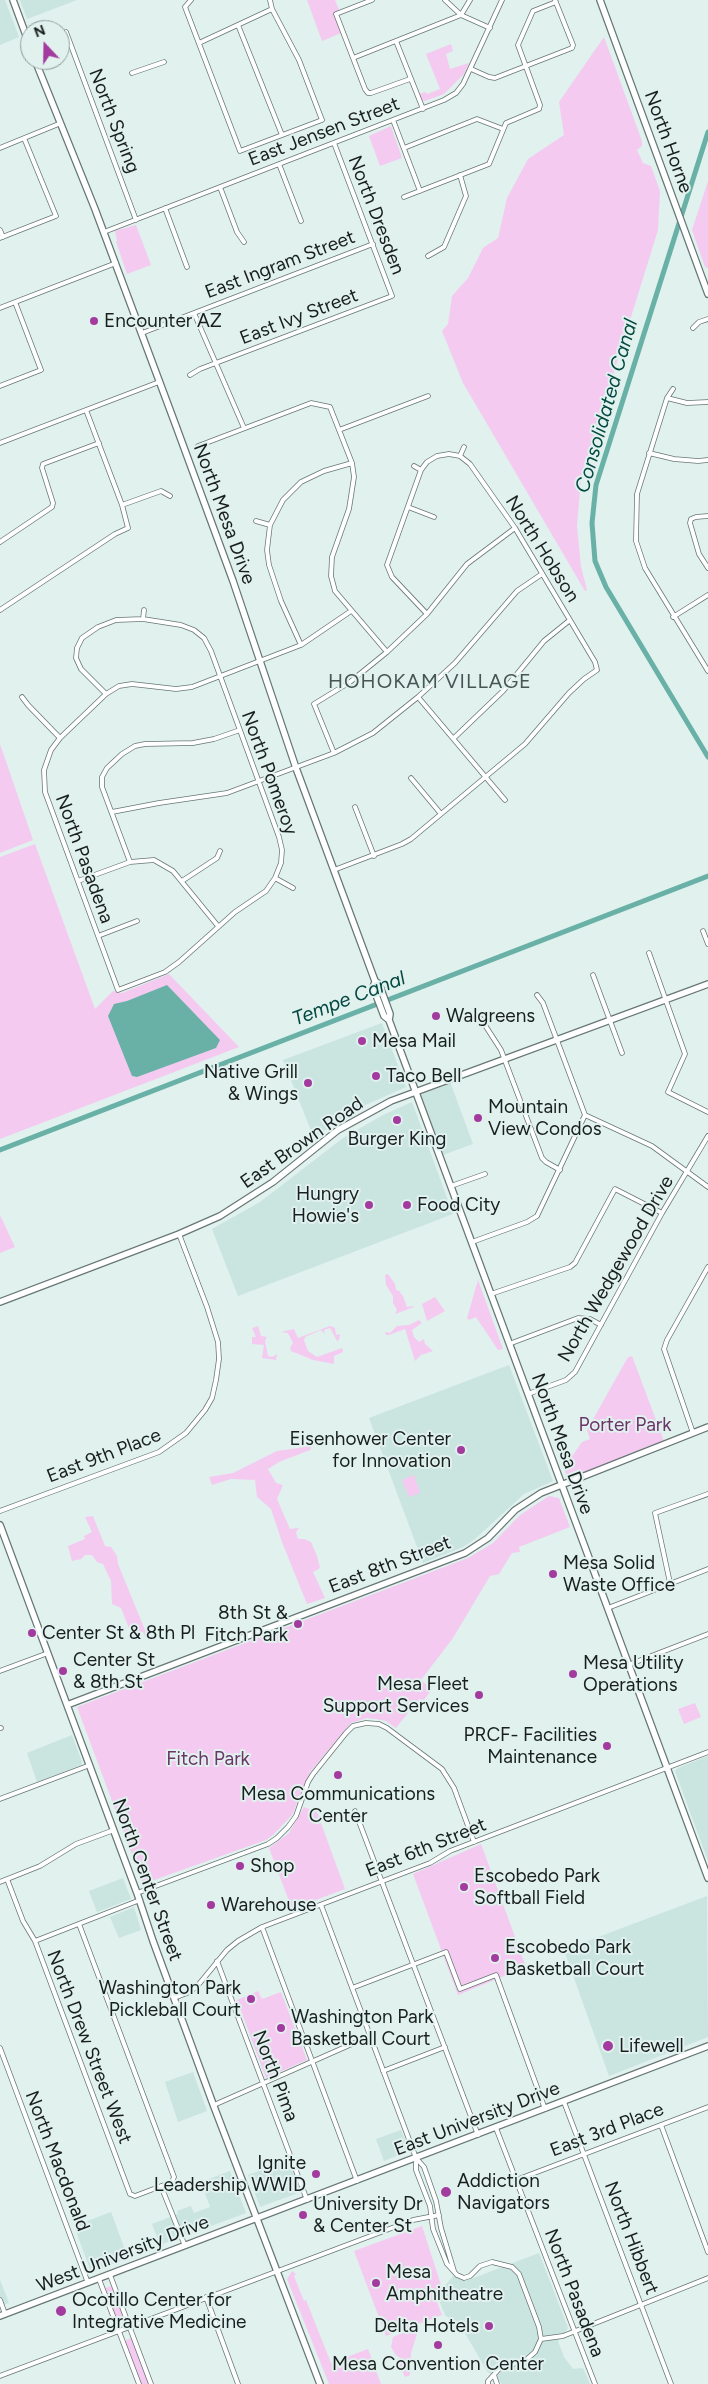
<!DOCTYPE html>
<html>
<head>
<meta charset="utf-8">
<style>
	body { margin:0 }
	#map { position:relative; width:708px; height:2384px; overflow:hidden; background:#e0f1ee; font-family:Figtree,sans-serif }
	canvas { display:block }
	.north { position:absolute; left:20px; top:20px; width:50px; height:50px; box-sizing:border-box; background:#e0f1ee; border:1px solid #909d9b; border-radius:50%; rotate:339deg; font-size:14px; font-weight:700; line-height:20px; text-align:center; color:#191f1e }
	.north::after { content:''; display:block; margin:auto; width:18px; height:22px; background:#a33b9f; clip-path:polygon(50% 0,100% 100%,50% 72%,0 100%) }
</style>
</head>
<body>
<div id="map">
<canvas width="708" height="2384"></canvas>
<div class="north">N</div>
</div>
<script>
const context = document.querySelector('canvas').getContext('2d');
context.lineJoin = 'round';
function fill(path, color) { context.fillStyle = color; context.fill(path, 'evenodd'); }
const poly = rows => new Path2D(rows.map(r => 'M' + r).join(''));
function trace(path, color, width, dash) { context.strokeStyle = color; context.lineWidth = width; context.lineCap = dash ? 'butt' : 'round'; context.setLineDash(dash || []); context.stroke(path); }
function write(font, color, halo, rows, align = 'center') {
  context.font = font + ' Figtree,sans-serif'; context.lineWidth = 4; context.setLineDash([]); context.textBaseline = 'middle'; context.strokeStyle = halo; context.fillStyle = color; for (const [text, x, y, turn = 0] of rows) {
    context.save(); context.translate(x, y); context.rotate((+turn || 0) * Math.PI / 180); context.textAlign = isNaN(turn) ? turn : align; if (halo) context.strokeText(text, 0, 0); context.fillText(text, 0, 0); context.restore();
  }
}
const built = poly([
	[0,0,5,0,19,37,0,45],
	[20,0,77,0,27,19],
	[382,1023,406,1087,354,1110,314,1138,283,1060],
	[449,1079,473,1144,440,1156,416,1092],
	[412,1102,453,1214,238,1296,212,1229,260,1202,343,1138,383,1115],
	[509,1365,553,1481,524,1494,475,1539,463,1547,423,1563,369,1418],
	[72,1735,82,1762,81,1765,37,1782,27,1753],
	[708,1756,708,1861,675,1771,678,1768],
	[123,1878,131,1899,97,1912,89,1891],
	[707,1896,708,2037,609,2076,564,1950],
	[134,1907,141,1930,119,1938,110,1917],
	[193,2072,207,2111,178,2122,165,2082],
	[401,2130,409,2151,384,2161,376,2139],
	[289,2160,301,2192,260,2207,248,2175],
	[230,2171,246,2213,160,2245,152,2224,178,2214,177,2211,191,2206,194,2213,210,2207,201,2182],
	[111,2212,128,2258,91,2272,74,2226],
	[539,2253,568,2328,558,2341,564,2357,573,2369,583,2368,590,2384,502,2384,487,2371,462,2328,445,2315,437,2295,453,2276,471,2279],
	[0,2280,9,2303,0,2306]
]);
const green = poly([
	[307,0,335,0,339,10,335,16,341,33,322,41],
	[604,37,642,141,642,146,637,150,643,163,651,166,660,191,658,230,581,478,577,526,581,567,587,590,585,591,463,383,442,331,448,324,452,296,468,278,483,248,498,238,507,198,528,159,564,135,559,102],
	[451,44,453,51,446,54,450,69,469,63,464,74,444,94,425,101,422,100,419,94,425,92,427,94,440,89,426,54],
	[391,126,402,158,380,166,369,136],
	[708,181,708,268,705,267,692,230],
	[136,225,151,265,127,274,116,242,117,241,115,231],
	[0,744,33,840,0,853],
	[35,844,95,1009,113,991,122,993,169,974,239,1047,0,1139,0,857],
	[0,1215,15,1247,0,1253],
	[388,1274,395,1284,396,1290,401,1292,400,1293,403,1296,407,1307,413,1306,414,1307,395,1314,397,1310,393,1303,393,1296,386,1285,385,1275],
	[478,1280,503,1349,498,1350,476,1317,469,1320,467,1318],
	[435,1297,445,1311,427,1321,422,1304],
	[419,1320,422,1323,412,1330,414,1337,419,1342,424,1339,425,1344,433,1351,421,1355,415,1361,405,1329,389,1335,386,1335,385,1332,390,1333,397,1326,409,1325],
	[258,1326,261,1336,267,1337,265,1341,268,1356,272,1357,277,1354,276,1360,262,1358,264,1345,252,1344,252,1337,256,1337,252,1328],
	[330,1326,335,1328,336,1335,340,1334,339,1340,337,1341,330,1328,324,1330,325,1334,321,1330,305,1337,304,1340,308,1351,317,1357,342,1348,343,1352,334,1356,334,1364,313,1360,291,1351,290,1348,293,1343,288,1333,281,1332,294,1329,298,1338],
	[632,1356,665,1444,568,1481,564,1468,582,1442,590,1439,587,1430,628,1357],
	[312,1446,310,1450,279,1462,268,1469,276,1483,283,1485,277,1499,290,1529,299,1528,296,1532,298,1539,304,1539,311,1542,317,1556,320,1568,313,1572,325,1598,307,1604,282,1542,271,1509,257,1497,255,1480,231,1479,212,1485,209,1477,233,1473,277,1451],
	[414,1475,420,1493,409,1497,402,1480],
	[549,1496,559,1498,570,1527,519,1547,520,1552,512,1553,499,1574,490,1576,453,1638,421,1680,432,1689,424,1700,419,1699,396,1728,386,1721,376,1719,367,1718,351,1723,310,1772,292,1815,274,1834,266,1840,143,1884,77,1707,468,1558,493,1543,520,1515],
	[93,1516,105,1546,111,1547,117,1556,118,1564,147,1635,145,1637,143,1632,132,1636,121,1608,112,1604,111,1581,103,1564,97,1562,92,1555,85,1555,81,1559,72,1561,68,1546,85,1539,84,1536,92,1532,85,1517],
	[695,1703,701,1717,684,1724,678,1709],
	[304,1807,317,1812,345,1889,292,1909,269,1848,289,1833],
	[481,1844,526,1967,458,1995,413,1874],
	[258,1991,262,1999,281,1992,307,2060,266,2078,237,2000],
	[422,2226,442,2288,435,2297,442,2315,386,2336,354,2251],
	[292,2271,296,2274,294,2276,304,2301,306,2300,331,2363,368,2349,381,2384,329,2384,287,2279],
	[112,2286,124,2318,117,2320,105,2288],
	[412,2329,417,2334,411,2353,410,2375,405,2377,399,2365,400,2358,395,2354,391,2347,393,2337],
	[131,2338,132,2340,149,2384,140,2384,124,2341]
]);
const water = poly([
	[167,985,220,1040,216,1048,137,1077,132,1076,108,1016,114,1004,127,1001]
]);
const canal = poly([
	[708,132,596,485,592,523,595,561,606,587,708,757],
	[0,1150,708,876]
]);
const street = poly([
	[191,0,185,7,240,151,322,120,299,60,272,9,270,0],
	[372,0,336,14,365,89,368,93,371,93,410,79],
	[445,0,461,15,490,28],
	[238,25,282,135],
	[60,34,66,32,136,220],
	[396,41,423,109],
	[199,43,272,9],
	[353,58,461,15,470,0],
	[471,69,489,77,495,78,572,48,573,45,555,0],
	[132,73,164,62],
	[393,120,420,191],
	[0,148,61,123],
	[404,148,477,119,503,129],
	[279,164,301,221],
	[220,187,237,232,244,242],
	[404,197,489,164,506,123,539,109,540,105,518,45,533,11,556,2],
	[165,208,187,267],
	[0,230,3,237],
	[104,232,444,100,456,93,463,84,502,0],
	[0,238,56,216,24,138],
	[428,256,444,247,466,196,460,175],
	[0,308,116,263],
	[194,313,244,428],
	[693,328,699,322,708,319],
	[142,333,373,244],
	[190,375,200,369,392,296,334,143],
	[0,386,41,370,15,302],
	[673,389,667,398,637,494,636,541,645,568,708,671],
	[667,398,687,403,708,402],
	[339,430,428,396],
	[0,443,159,382],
	[198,446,311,403,330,407,352,463,354,477,349,509,332,557,331,576,335,591,387,652],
	[649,453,674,459,698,461,708,460],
	[460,456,464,447],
	[414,466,421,470],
	[122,505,161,491,170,496],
	[408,507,434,517],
	[708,516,696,517,691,519,690,523,699,554,708,568],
	[256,521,270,525],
	[0,542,52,507,53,503,42,468,43,464,99,443],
	[0,610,115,534,128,528,122,505,86,410],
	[673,617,708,595],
	[143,619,144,610],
	[301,645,281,601,269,565,267,550,270,525,283,500,301,482,324,471,352,463],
	[106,694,81,669,76,658,77,648,82,638,98,627,116,620,143,619,181,625,194,630,204,638,211,651,279,837,282,850,281,863,275,878],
	[22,697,28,705,60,738],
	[418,697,505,800],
	[454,738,503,691,544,641,570,620],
	[334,753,314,704,350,682,387,652,427,614,467,564,515,528],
	[411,778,441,814],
	[355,807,374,856],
	[112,812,159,803,227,793,334,753,373,733,418,697,455,663,517,591,542,574],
	[130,862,102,787,102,777,107,768,122,754,135,746,145,744,193,743,214,739,240,730],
	[334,870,402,844,411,839,525,744,569,693,584,679,597,670,595,662,515,528,470,464,460,456,449,454,437,456,427,462,421,470,387,565,392,577,427,614],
	[78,881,130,862,154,860,173,871,218,926],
	[182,881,217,858,220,851],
	[293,888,275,878,266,891,235,912,179,962,165,972,118,990,45,792,44,770,51,750,60,738,106,694,119,686,132,684,176,689,192,687,301,645,351,611],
	[703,931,708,944],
	[98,936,137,921],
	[649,953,685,1054,668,1092,708,1112],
	[593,975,622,1053],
	[537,995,543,1003,585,1115,652,1146,708,1187],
	[481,1019,501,1050,542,1158,546,1162,560,1170],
	[451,1186,485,1174],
	[472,1242,527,1222,537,1216,585,1115],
	[491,1294,570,1267,575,1263,615,1189,662,1213],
	[509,1344,578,1318,590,1319,601,1325],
	[528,1394,566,1380,575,1372,662,1213,708,1136],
	[693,1433,664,1349,667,1340,708,1267],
	[0,1511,159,1452,186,1433,205,1410,212,1398,216,1380,219,1359,218,1342,207,1307,179,1234],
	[670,1583,655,1513,708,1494],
	[608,1608,708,1569],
	[628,1665,708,1634],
	[0,1671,48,1653],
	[0,1728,1,1728],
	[0,1799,90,1765],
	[355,1811,478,2135],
	[7,1879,23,1921,35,1941,130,2194,135,2196,172,2182,174,2177,79,1924],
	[0,1882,40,1866,76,1844,114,1830],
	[137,1893,268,1844,277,1838,288,1827,296,1816,308,1782,313,1774,346,1733,353,1726,366,1723,379,1724,387,1728,442,1769,454,1788,474,1842],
	[321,1905,416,2158,416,2170,430,2206,433,2229,447,2264,457,2275,464,2278,470,2276,480,2266,492,2262,512,2267,519,2274,539,2327,541,2339,535,2352,526,2360,500,2368,488,2381,488,2384],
	[262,1927,357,2181],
	[35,1941,140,1900],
	[217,1961,307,2200],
	[352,1988,446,1952,460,1989,496,1975,545,2109],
	[174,1998,190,1992,199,1984,227,1950,238,1941,262,1927,430,1863,450,1851,708,1752],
	[0,2048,88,2283],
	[383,2071,445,2047],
	[564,2102,671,2384],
	[214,2105,370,2036],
	[661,2125,708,2252],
	[496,2128,595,2384],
	[416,2158,424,2167,436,2201,441,2228,454,2271],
	[516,2180,708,2107],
	[161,2186,185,2246],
	[110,2275,151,2384],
	[99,2279,139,2384],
	[206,2297,238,2384],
	[0,2300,5,2314],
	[541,2339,563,2336,708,2278],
	[494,2375,497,2384],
	[0,2376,413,2220,439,2215]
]);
const secondary = poly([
	[13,0,30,46],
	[600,0,708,294],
	[35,60,95,209,176,426,233,581,296,768,375,981,379,984,390,1014,389,1020],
	[375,982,373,987,384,1016,389,1020,708,1878],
	[0,1302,179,1234,220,1216,273,1182,338,1130,391,1101,708,984],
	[0,1525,137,1893,153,1941,213,2104,320,2384],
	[67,1705,465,1553,488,1538,515,1510,541,1493,708,1427],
	[0,2316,708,2046]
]);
const markers = [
	[94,321,5,"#a33b9f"],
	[436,1016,5,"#a33b9f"],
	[362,1041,5,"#a33b9f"],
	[376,1076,5,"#a33b9f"],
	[308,1083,5,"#a33b9f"],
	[478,1118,5,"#a33b9f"],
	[397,1120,5,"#a33b9f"],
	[369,1205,5,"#a33b9f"],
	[407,1205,5,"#a33b9f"],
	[461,1450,5,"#a33b9f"],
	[553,1574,5,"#a33b9f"],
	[298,1624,5,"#a33b9f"],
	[32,1633,5,"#a33b9f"],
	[63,1671,5,"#a33b9f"],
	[573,1674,5,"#a33b9f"],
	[479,1695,5,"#a33b9f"],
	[607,1746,5,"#a33b9f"],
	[338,1775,5,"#a33b9f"],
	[240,1866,5,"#a33b9f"],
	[464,1887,5,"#a33b9f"],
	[211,1905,5,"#a33b9f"],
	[495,1958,5,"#a33b9f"],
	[251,1999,5,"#a33b9f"],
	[281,2028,5,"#a33b9f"],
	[608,2046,6,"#a33b9f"],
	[316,2174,5,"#a33b9f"],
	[446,2192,6,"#a33b9f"],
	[303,2215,5,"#a33b9f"],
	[376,2283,5,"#a33b9f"],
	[61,2311,6,"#a33b9f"],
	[489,2326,5,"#a33b9f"],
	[438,2345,5,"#a33b9f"]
];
const streetNames = [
	["North Spring",114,121,69],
	["East Jensen Street",324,132,-21],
	["North Horne",668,142,70],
	["North Dresden",376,215,69],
	["East Ingram Street",280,265,-21],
	["East Ivy Street",299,317,-21],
	["North Mesa Drive",224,514,70],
	["North Hobson",542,549,58],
	["North Pomeroy",269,773,70],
	["North Pasadena",84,859,70],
	["East Brown Road",302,1143,-35],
	["North Wedgewood Drive",616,1269,-60],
	["North Mesa Drive",562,1444,70],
	["East 9th Place",104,1456,-21],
	["East 8th Street",390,1565,-21],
	["East 6th Street",426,1848,-22],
	["North Center Street",147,1880,70],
	["North Drew Street West",89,2047,69],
	["North Pima",275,2076,69],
	["East University Drive",477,2119,-21],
	["East 3rd Place",607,2130,-21],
	["North Macdonald",57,2161,69],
	["North Hibbert",631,2238,69],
	["West University Drive",123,2254,-21],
	["North Pasadena",574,2293,69]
];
const poiNames = [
	["Encounter AZ",104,321],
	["Walgreens",446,1016],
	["Mesa Mail",372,1041],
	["Native Grill",298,1072,"right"],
	["& Wings",298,1094,"right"],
	["Taco Bell",386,1076],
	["Mountain",488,1107],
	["View Condos",488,1129],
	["Burger King",397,1139,"center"],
	["Hungry",359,1194,"right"],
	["Howie's",359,1216,"right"],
	["Food City",417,1205],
	["Eisenhower Center",451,1439,"right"],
	["for Innovation",451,1461,"right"],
	["Mesa Solid",563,1563],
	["Waste Office",563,1585],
	["8th St &",288,1613,"right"],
	["Fitch Park",288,1635,"right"],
	["Center St & 8th Pl",42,1633],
	["Center St",73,1660],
	["& 8th St",73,1682],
	["Mesa Utility",583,1663],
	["Operations",583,1685],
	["Mesa Fleet",469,1684,"right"],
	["Support Services",469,1706,"right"],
	["PRCF- Facilities",597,1735,"right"],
	["Maintenance",597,1757,"right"],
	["Mesa Communications",338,1794,"center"],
	["Center",338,1816,"center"],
	["Shop",250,1866],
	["Escobedo Park",474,1876],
	["Softball Field",474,1898],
	["Warehouse",221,1905],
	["Escobedo Park",505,1947],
	["Basketball Court",505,1969],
	["Washington Park",241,1988,"right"],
	["Pickleball Court",241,2010,"right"],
	["Washington Park",291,2017],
	["Basketball Court",291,2039],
	["Lifewell",619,2046],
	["Ignite",306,2163,"right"],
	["Leadership WWID",306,2185,"right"],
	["Addiction",457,2181],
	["Navigators",457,2203],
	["University Dr",313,2204],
	["& Center St",313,2226],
	["Mesa",386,2272],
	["Amphitheatre",386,2294],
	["Ocotillo Center for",72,2300],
	["Integrative Medicine",72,2322],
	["Delta Hotels",479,2326,"right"],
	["Mesa Convention Center",438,2364,"center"]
];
const parkNames = [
	["Porter Park",625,1425],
	["Fitch Park",208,1759]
];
const waterNames = [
	["Consolidated Canal",607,406,-74],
	["Tempe Canal",349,999,-21]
];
const neighbourhoodNames = [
	["HOHOKAM VILLAGE",430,682]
];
fill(built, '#cae4e0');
fill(green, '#f5caf1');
fill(water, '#69b1a7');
trace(canal, '#69b1a7', 5);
trace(street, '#677774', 5.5);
trace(secondary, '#677774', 8);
trace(street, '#fff', 4);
trace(secondary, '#fff', 5.5);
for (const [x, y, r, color] of markers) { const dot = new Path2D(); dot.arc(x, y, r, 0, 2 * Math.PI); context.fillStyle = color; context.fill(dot); trace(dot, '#e0f1ee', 2); }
write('19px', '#191f1e', '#e0f1ee', streetNames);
write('19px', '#191f1e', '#e0f1ee', poiNames, 'left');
write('19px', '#6b3568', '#e0f1ee', parkNames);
write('italic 20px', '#044942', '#e0f1ee', waterNames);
context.letterSpacing = '1px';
write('20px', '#475653', '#e0f1ee', neighbourhoodNames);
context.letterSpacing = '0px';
</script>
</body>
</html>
